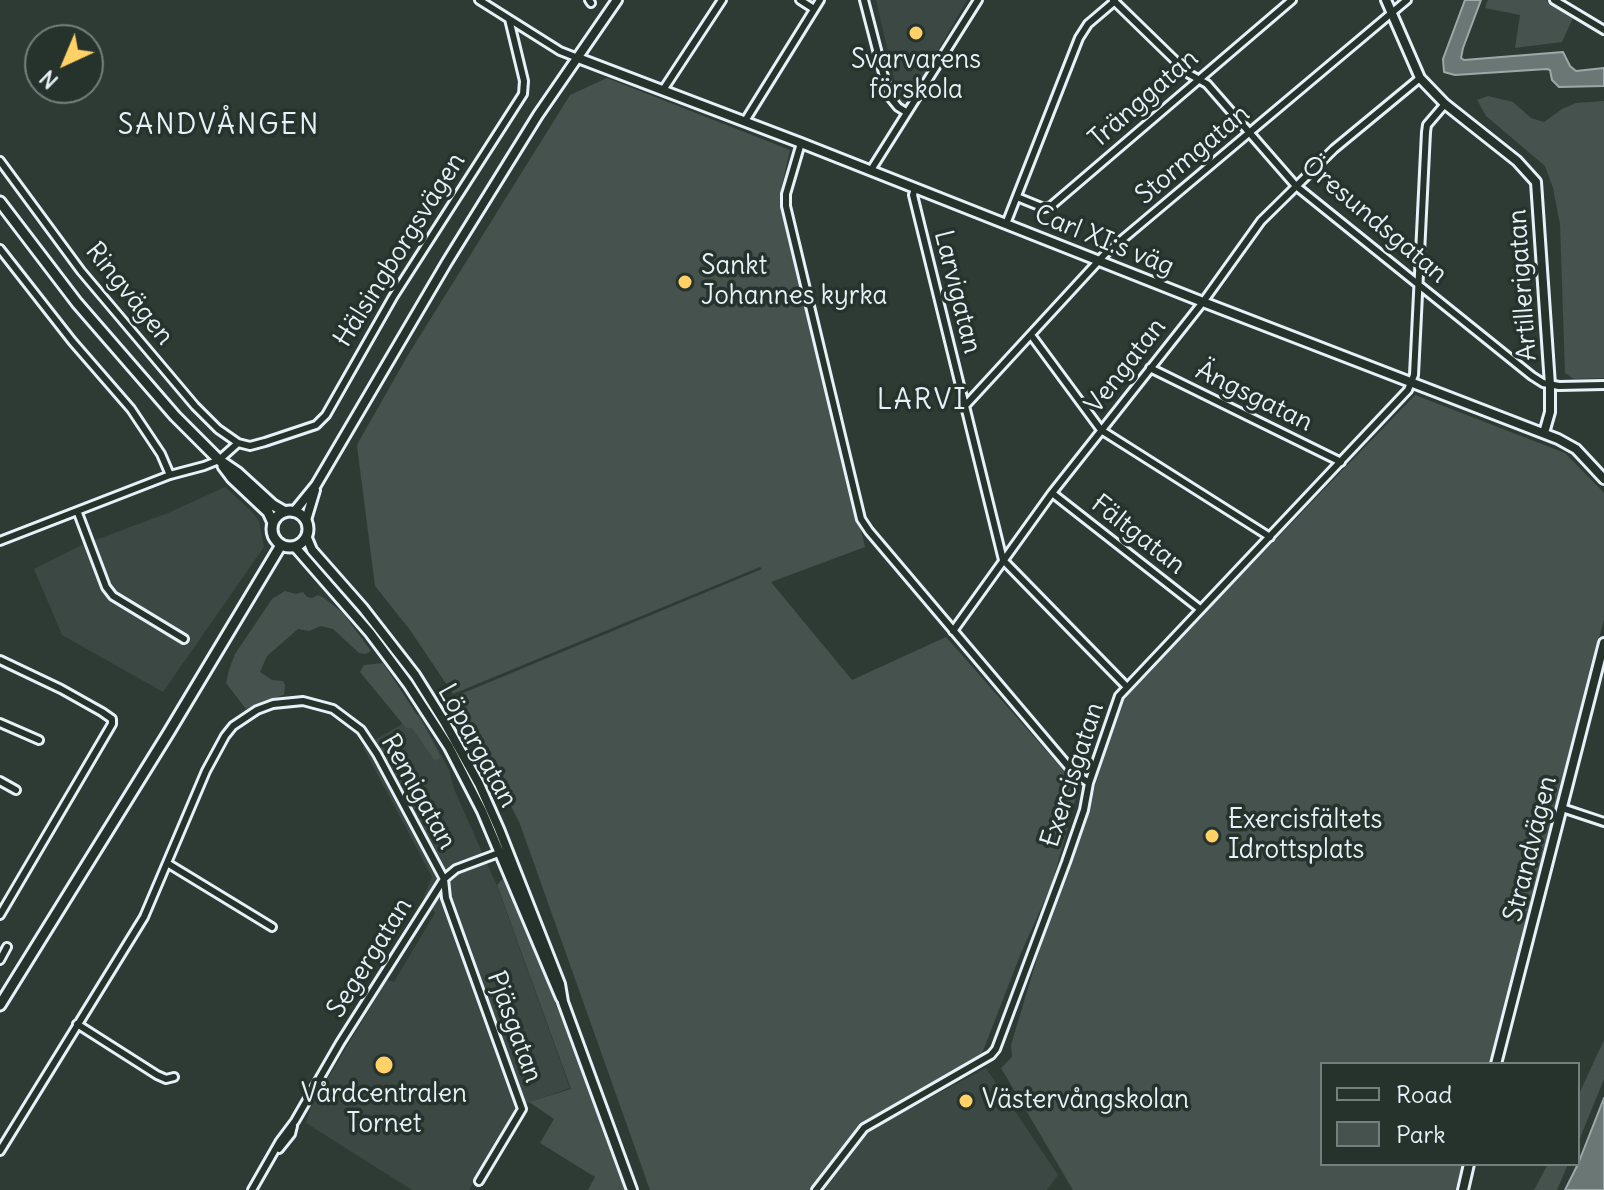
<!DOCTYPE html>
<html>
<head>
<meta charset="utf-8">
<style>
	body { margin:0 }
	#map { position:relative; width:1604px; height:1190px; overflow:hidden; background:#2e3b35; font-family:Delius,sans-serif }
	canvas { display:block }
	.legend { position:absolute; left:1320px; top:1062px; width:260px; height:104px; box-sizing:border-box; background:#26332d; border:2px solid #747f7e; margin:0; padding:10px 14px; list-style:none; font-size:24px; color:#e8f1f8 }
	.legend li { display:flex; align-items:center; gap:16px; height:40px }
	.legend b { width:40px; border:2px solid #747f7e }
	.north { position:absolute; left:24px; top:24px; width:80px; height:80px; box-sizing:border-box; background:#26332d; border:2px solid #747f7e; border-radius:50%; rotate:224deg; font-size:22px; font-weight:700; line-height:32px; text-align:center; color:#e8f1f8 }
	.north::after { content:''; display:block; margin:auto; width:28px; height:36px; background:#ffd166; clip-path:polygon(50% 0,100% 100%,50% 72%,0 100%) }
</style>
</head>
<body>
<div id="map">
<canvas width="1604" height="1190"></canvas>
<ul class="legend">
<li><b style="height:10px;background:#26332d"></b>Road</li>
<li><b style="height:22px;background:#45524e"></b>Park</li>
</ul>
<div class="north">N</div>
</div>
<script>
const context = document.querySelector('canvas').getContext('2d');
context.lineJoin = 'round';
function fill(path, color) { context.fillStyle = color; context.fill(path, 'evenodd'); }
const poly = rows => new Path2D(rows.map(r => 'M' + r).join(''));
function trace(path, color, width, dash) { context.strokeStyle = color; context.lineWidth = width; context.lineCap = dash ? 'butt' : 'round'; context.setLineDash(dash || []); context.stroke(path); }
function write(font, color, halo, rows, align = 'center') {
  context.font = font + ' Delius,sans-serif'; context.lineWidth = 7; context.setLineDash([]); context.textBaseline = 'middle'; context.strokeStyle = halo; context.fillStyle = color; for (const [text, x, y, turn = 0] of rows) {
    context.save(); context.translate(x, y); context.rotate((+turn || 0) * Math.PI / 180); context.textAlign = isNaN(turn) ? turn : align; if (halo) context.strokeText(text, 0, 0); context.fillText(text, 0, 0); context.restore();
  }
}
const built = poly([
	[876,0,967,0,907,105,898,104,898,95],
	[225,487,252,512,259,521,264,547,163,692,62,635,34,569,82,545,168,513],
	[419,714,449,770,454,789,497,886,570,1088,516,1107,469,1190,412,1190,306,1123,311,1106,387,980,394,982,435,913,423,898,432,877,363,747],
	[986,1068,1058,1175,1047,1190,821,1190,862,1134]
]);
const green = poly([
	[1488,0,1546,0,1573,18,1562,42,1515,48,1520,15,1485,8],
	[607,78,790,150,781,189,782,207,865,547,771,582,852,680,946,637,1064,771,1078,790,1052,884,1021,953,981,1056,857,1130,812,1190,650,1190,520,824,456,696,762,569,760,567,453,694,410,630,375,586,357,446,359,441,408,355,570,95],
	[1488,96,1513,102,1531,118,1544,122,1562,109,1576,103,1604,101,1604,378,1574,379,1565,373,1560,224,1553,188,1545,166,1486,116,1477,100],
	[1415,395,1565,453,1604,493,1604,619,1490,1064,1322,1064,1322,1164,1465,1164,1458,1190,1073,1190,1001,1068,1012,1057,1011,1045,1047,925,1069,868,1123,698],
	[285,591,296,594,303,592,307,597,312,598,318,595,324,598,343,613,371,651,366,654,359,653,333,629,321,626,309,631,298,629,267,656,260,672,272,680,283,681,285,685,284,695,263,701,246,709,226,683,229,670,235,654,272,599],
	[383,663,423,724,441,758,435,761,412,728,406,728,360,672,364,665],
	[505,876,573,1047,627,1190,588,1190,595,1177,540,1143,554,1119,529,1102,571,1089,497,885],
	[1604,1040,1604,1079,1578,1143,1578,1096],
	[1548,1164,1568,1164,1557,1190,1534,1190]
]);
const water = poly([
	[1465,0,1481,0,1463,48,1461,58,1464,60,1563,52,1570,66,1576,71,1604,68,1604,86,1559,87,1552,80,1550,70,1547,69,1455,75,1444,72,1443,59,1465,0],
	[1604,1098,1604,1190,1565,1190,1578,1164,1604,1098]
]);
const minor = poly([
	[479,0,560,51,578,58],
	[589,0,591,3],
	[800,0,814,9],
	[864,0,889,96,898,107,906,112],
	[1113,0,1189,74,1207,84,1296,186,1532,376,1543,383,1559,386,1604,385],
	[1554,0,1604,30],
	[663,90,722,0],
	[745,121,820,0],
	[801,143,786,194,786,206,861,519,869,531,1074,773,1089,783],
	[0,161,81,271,195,406,218,429,238,443,250,446,265,442,316,425,326,415,393,297,523,94,524,81,509,19],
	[871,170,978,0],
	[915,188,913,195,1003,560,1126,686],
	[1017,197,1044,208,1051,206,1292,0],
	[1006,224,1079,38,1088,24,1115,1],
	[0,249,72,341,131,409,161,454,170,475],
	[1031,335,1101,430,1270,537],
	[1150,368,1341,462],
	[964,407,1105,254,1407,0],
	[1052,493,1200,609],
	[78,513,106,587,113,596,184,639],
	[0,541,170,475,204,466,219,460,238,443],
	[953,631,1052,493,1203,302,1261,221,1334,149,1420,78],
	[0,660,61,689,102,712,112,719,112,724,0,915],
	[0,723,39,740],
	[0,781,16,790],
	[1562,808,1604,822],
	[167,863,272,927],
	[0,960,7,947],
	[77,1024,157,1075,166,1079,174,1077],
	[279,1149,291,1134,293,1126],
	[0,1151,144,917,206,771,225,736,233,726,257,710,273,704,303,701,333,709,361,730,377,754,444,879,446,898,522,1109,479,1181],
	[252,1190,280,1141,295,1121,340,1043,444,879,456,869,504,851],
	[816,1190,864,1128,991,1055,996,1049,1066,862,1084,810,1089,783,1119,696,1408,390,1414,375,1426,132,1427,125,1445,104]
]);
const tertiary = poly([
	[1386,0,1420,78,1445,104,1517,161,1536,182,1550,385,1550,412,1544,433],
	[578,58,801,143,1203,302,1558,439,1576,449,1604,479],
	[294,512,316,485,447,262,538,115,617,0],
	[306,520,315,490],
	[307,538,312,550,363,608,415,675,445,723,479,784,499,829,560,984,563,1002,632,1190],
	[295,547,370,633,408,684,449,747,482,811,561,998],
	[1496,1064,1604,643],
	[1463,1190,1469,1164]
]);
const secondary = poly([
	[0,202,77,303,175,416,219,460,238,473,273,505,285,512],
	[223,466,232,478,268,512,273,523],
	'272 529a18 18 0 1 1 36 0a18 18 0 1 1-36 0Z',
	[0,1005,169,732,281,545]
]);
const markers = [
	[916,33,8,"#ffd166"],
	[685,282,8,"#ffd166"],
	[1212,836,8,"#ffd166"],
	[384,1065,10,"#ffd166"],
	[966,1101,8,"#ffd166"]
];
const poiNames = [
	["Svarvarens",916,61,"center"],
	["förskola",916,91,"center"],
	["Sankt",701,267],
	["Johannes kyrka",701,297],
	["Exercisfältets",1228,821],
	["Idrottsplats",1228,851],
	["Vårdcentralen",384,1095,"center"],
	["Tornet",384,1125,"center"],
	["Västervångskolan",982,1101]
];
const streetNames = [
	["Tränggatan",1144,99,-41],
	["Stormgatan",1193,155,-40],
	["Öresundsgatan",1374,220,40],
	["Carl XI:s väg",1104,241,22],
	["Hälsingborgsvägen",400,250,-58],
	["Artillerigatan",1523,285,-94],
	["Larvigatan",957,292,76],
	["Ringvägen",129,294,51],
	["Vengatan",1126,366,-52],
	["Ängsgatan",1254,397,26],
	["Fältgatan",1138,535,38],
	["Löpargatan",477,746,61],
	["Exercisgatan",1073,775,-72],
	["Remigatan",418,792,61],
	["Strandvägen",1531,849,-76],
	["Segergatan",370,958,-58],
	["Pjäsgatan",514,1027,70]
];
const neighbourhoodNames = [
	["SANDVÅNGEN",219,126],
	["LARVI",922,401]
];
fill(built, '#3b4843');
fill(green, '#45524e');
fill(water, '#6b7775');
trace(water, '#9da8a9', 2);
trace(minor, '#e8f1f8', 12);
trace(tertiary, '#e8f1f8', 14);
trace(secondary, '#e8f1f8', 15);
trace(minor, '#26332d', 6);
trace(tertiary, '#26332d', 8);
trace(secondary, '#26332d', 9);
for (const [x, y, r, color] of markers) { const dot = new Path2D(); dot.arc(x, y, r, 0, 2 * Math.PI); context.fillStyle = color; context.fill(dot); trace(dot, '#26332d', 3); }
write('26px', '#e8f1f8', '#26332d', poiNames, 'left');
write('26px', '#e8f1f8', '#26332d', streetNames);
context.letterSpacing = '2px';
write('28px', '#e8f1f8', '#26332d', neighbourhoodNames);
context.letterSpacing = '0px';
</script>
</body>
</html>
